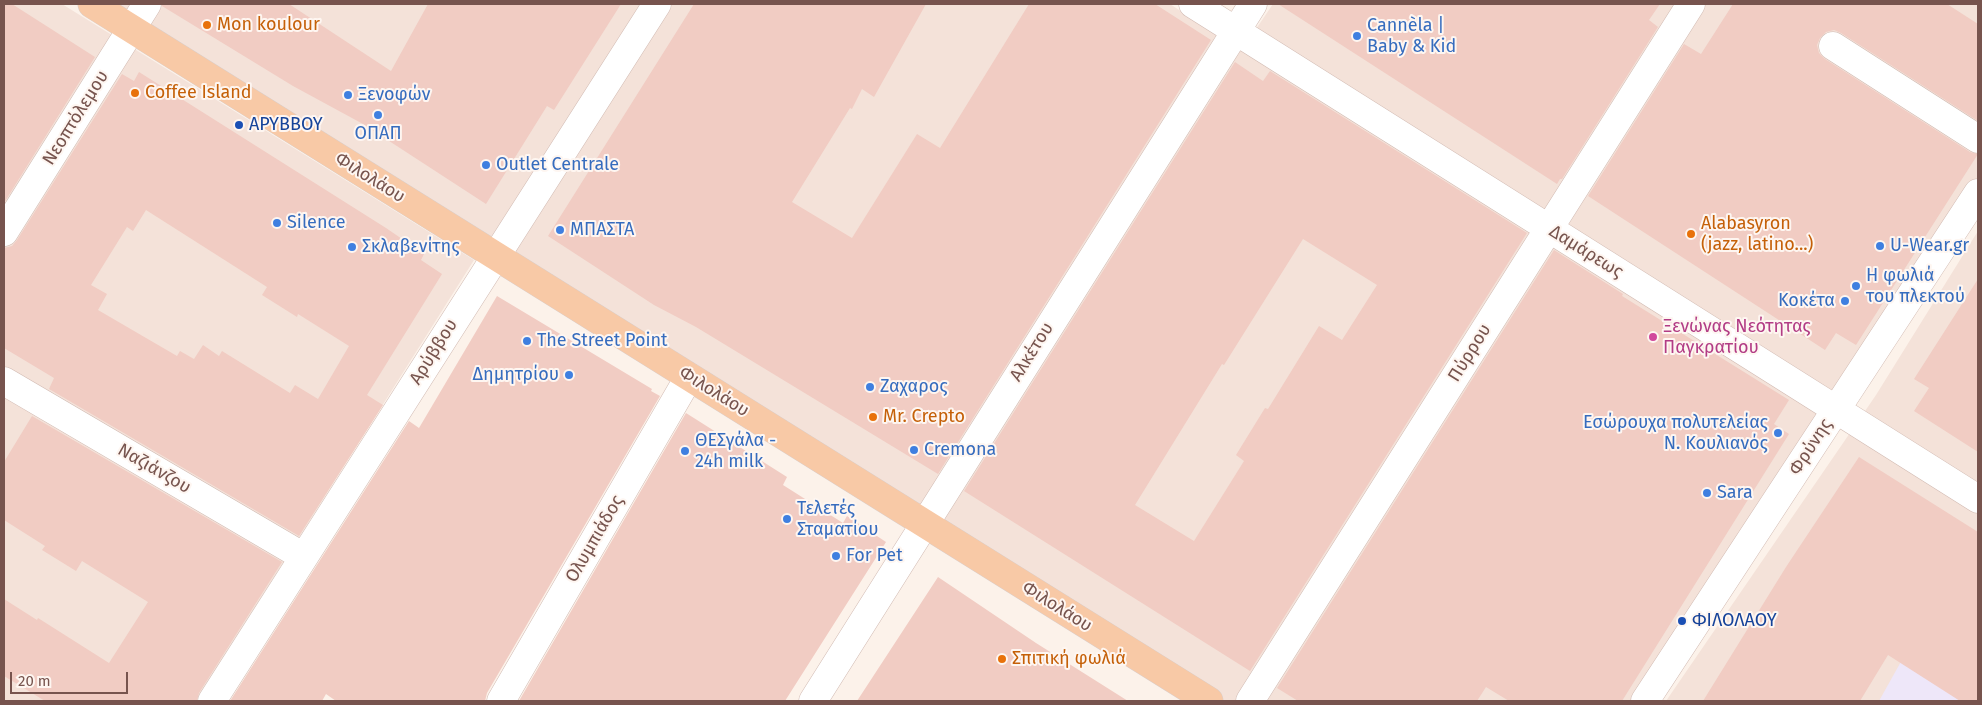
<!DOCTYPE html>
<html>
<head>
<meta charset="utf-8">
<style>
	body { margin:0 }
	#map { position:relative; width:1982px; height:705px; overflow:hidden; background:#fcf2ea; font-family:"Fira Sans",sans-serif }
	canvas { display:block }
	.frame { position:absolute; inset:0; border:5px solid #77544e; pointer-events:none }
	.scale { position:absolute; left:10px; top:672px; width:118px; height:22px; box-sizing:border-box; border:2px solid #77544e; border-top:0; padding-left:6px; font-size:15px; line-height:18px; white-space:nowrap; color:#77544e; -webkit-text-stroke:4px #fef6f1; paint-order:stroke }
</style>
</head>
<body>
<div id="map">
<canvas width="1982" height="705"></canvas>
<div class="frame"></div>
<div class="scale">20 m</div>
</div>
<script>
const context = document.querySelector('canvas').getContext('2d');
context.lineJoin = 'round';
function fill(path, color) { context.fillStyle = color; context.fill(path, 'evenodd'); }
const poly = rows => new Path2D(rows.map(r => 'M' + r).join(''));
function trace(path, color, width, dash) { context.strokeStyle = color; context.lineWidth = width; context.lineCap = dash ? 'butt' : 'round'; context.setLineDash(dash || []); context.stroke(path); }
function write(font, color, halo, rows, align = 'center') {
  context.font = font + ' "Fira Sans",sans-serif'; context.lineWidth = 4; context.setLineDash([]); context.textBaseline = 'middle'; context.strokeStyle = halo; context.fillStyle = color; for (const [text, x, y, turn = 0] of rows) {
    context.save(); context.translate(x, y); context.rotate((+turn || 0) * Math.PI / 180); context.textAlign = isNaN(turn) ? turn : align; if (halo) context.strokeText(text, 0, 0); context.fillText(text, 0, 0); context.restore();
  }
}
const residential = poly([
	[4,4,62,4,474,260,196,701,4,701],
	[112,4,1170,4,1241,51,1273,4,1978,4,1978,178,1634,701,1225,701],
	[1978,231,1978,701,1666,701,1876,395]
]);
const education = poly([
	[1976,531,1978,532,1978,701,1879,701,1946,581]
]);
const building = poly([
	[4,4,12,4,95,57,4,203],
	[162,4,289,4,391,71,428,4,621,4,554,110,547,106,486,204,363,124,293,86,162,6],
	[694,4,926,4,874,97,862,89,852,109,850,108,792,202,852,238,917,134,940,148,1029,4,1155,4,1211,40,938,474,696,327,654,305,548,236],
	[1278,4,1660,4,1649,20,1658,27,1562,179,1560,179,1557,184],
	[1733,4,1947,4,1978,24,1978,121,1841,33,1834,30,1826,32,1820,38,1817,45,1819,53,1825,59,1970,152,1978,154,1856,345,1836,333,1825,350,1588,196,1684,44,1701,54],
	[1235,62,1263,81,1270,71,1527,233,1250,671,964,491],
	[1303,239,1377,285,1342,340,1319,326,1268,409,1265,408,1236,455,1244,461,1194,541,1135,505,1222,364,1224,365],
	[139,72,386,228,424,254,421,260,442,274,367,395,383,405,299,536,49,389,54,378,4,348,4,248,12,246,17,240,122,74,134,81],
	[146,210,267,287,262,295,297,317,298,314,349,346,318,399,295,385,290,393,222,351,219,356,203,345,194,359,180,351,177,356,98,310,107,294,91,285,127,227,133,231],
	[1554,250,1623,294,1622,296,1789,400,1774,424,1789,434,1622,701,1509,701,1486,687,1477,701,1298,701,1277,688],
	[1978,279,1978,452,1914,411,1929,388,1914,379],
	[497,296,652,389,651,391,660,396,487,693,485,701,336,701,326,694,322,701,230,701,409,421,419,428],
	[686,413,787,477,783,485,843,523,847,516,886,542,785,701,519,701],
	[32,416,282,562,199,693,197,701,45,701,4,676,4,599,37,620,38,618,109,663,148,602,82,561,76,571,42,550,45,546,4,520,4,462],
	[1859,457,1978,532,1978,701,1960,701,1888,655,1860,701,1703,701,1786,567],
	[938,577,1036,643,1128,701,857,701]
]);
const minor = poly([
	[1193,4,1978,499],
	[1833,46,1978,139],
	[4,232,147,4],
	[4,381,304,557],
	[212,701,657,4],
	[501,701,689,377],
	[813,701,1253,4],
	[1250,701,1691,4],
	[1645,701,1978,193]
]);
const major = poly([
	[92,4,1209,701]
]);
const markers = [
	[207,25,5,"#e8710a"],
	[1357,36,5,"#3f7fe0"],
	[135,93,5,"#e8710a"],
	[348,95,5,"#3f7fe0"],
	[378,115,5,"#3f7fe0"],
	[239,125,5,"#1a4fb4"],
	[486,165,5,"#3f7fe0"],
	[277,223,5,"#3f7fe0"],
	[560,230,5,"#3f7fe0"],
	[1691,234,5,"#e8710a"],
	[1880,246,5,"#3f7fe0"],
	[352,247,5,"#3f7fe0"],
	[1856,286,5,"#3f7fe0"],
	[1845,301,5,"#3f7fe0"],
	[1653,337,5,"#d1479c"],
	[527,341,5,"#3f7fe0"],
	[569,375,5,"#3f7fe0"],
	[870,387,5,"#3f7fe0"],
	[873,417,5,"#e8710a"],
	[1778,433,5,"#3f7fe0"],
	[914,450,5,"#3f7fe0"],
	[685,451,5,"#3f7fe0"],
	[1707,493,5,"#3f7fe0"],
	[787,519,5,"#3f7fe0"],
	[836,556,5,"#3f7fe0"],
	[1682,621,5,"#1a4fb4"],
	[1002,659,5,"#e8710a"]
];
const foodNames = [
	["Mon koulour",217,25],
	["Coffee Island",145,93],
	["Alabasyron",1701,224],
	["(jazz, latino...)",1701,245],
	["Mr. Crepto",883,417],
	["Σπιτική φωλιά",1012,659]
];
const shopNames = [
	["Cannèla |",1367,26],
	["Baby & Kid",1367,47],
	["Ξενοφών",358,95],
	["ΟΠΑΠ",378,134,"center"],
	["Outlet Centrale",496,165],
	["Silence",287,223],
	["ΜΠΑΣΤΑ",570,230],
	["U-Wear.gr",1890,246],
	["Σκλαβενίτης",362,247],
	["Η φωλιά",1866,276],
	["του πλεκτού",1866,297],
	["Κοκέτα",1835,301,"right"],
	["The Street Point",537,341],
	["Δημητρίου",559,375,"right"],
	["Ζαχαρος",880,387],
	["Εσώρουχα πολυτελείας",1768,423,"right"],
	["Ν. Κουλιανός",1768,444,"right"],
	["ΘΕΣγάλα -",695,441],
	["24h milk",695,462],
	["Cremona",924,450],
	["Sara",1717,493],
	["Τελετές",797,509],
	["Σταματίου",797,530],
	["For Pet",846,556]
];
const streetNames = [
	["Νεοπτόλεμου",76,118,-58],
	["Φιλολάου",370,178,32],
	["Δαμάρεως",1586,252,32],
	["Αρύββου",434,352,-58],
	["Αλκέτου",1032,352,-58],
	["Πύρρου",1470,353,-58],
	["Φιλολάου",714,392,32],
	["Φρύνης",1811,447,-57],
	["Ναζιάνζου",154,469,30],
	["Ολυμπιάδος",595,539,-60],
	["Φιλολάου",1057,607,32]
];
const transitNames = [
	["ΑΡΥΒΒΟΥ",249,125],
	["ΦΙΛΟΛΑΟΥ",1692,621]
];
const hotelNames = [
	["Ξενώνας Νεότητας",1663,327],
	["Παγκρατίου",1663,348]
];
fill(residential, '#f4e2d9');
fill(education, '#eee7f9');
fill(building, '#f1ccc3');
trace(minor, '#d1bab2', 29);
trace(major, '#d9cfcd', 29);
trace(minor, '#fff', 28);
trace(major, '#f8c9a6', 28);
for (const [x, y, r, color] of markers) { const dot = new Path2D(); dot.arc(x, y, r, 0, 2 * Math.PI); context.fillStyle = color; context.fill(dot); trace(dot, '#fef6f1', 2); }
write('18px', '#c56008', '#fef6f1', foodNames, 'left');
write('18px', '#366cbe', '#fef6f1', shopNames, 'left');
write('18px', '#77544e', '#fef6f1', streetNames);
write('18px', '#164399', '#fef6f1', transitNames, 'left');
write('18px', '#b23c85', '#fef6f1', hotelNames, 'left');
</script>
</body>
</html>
